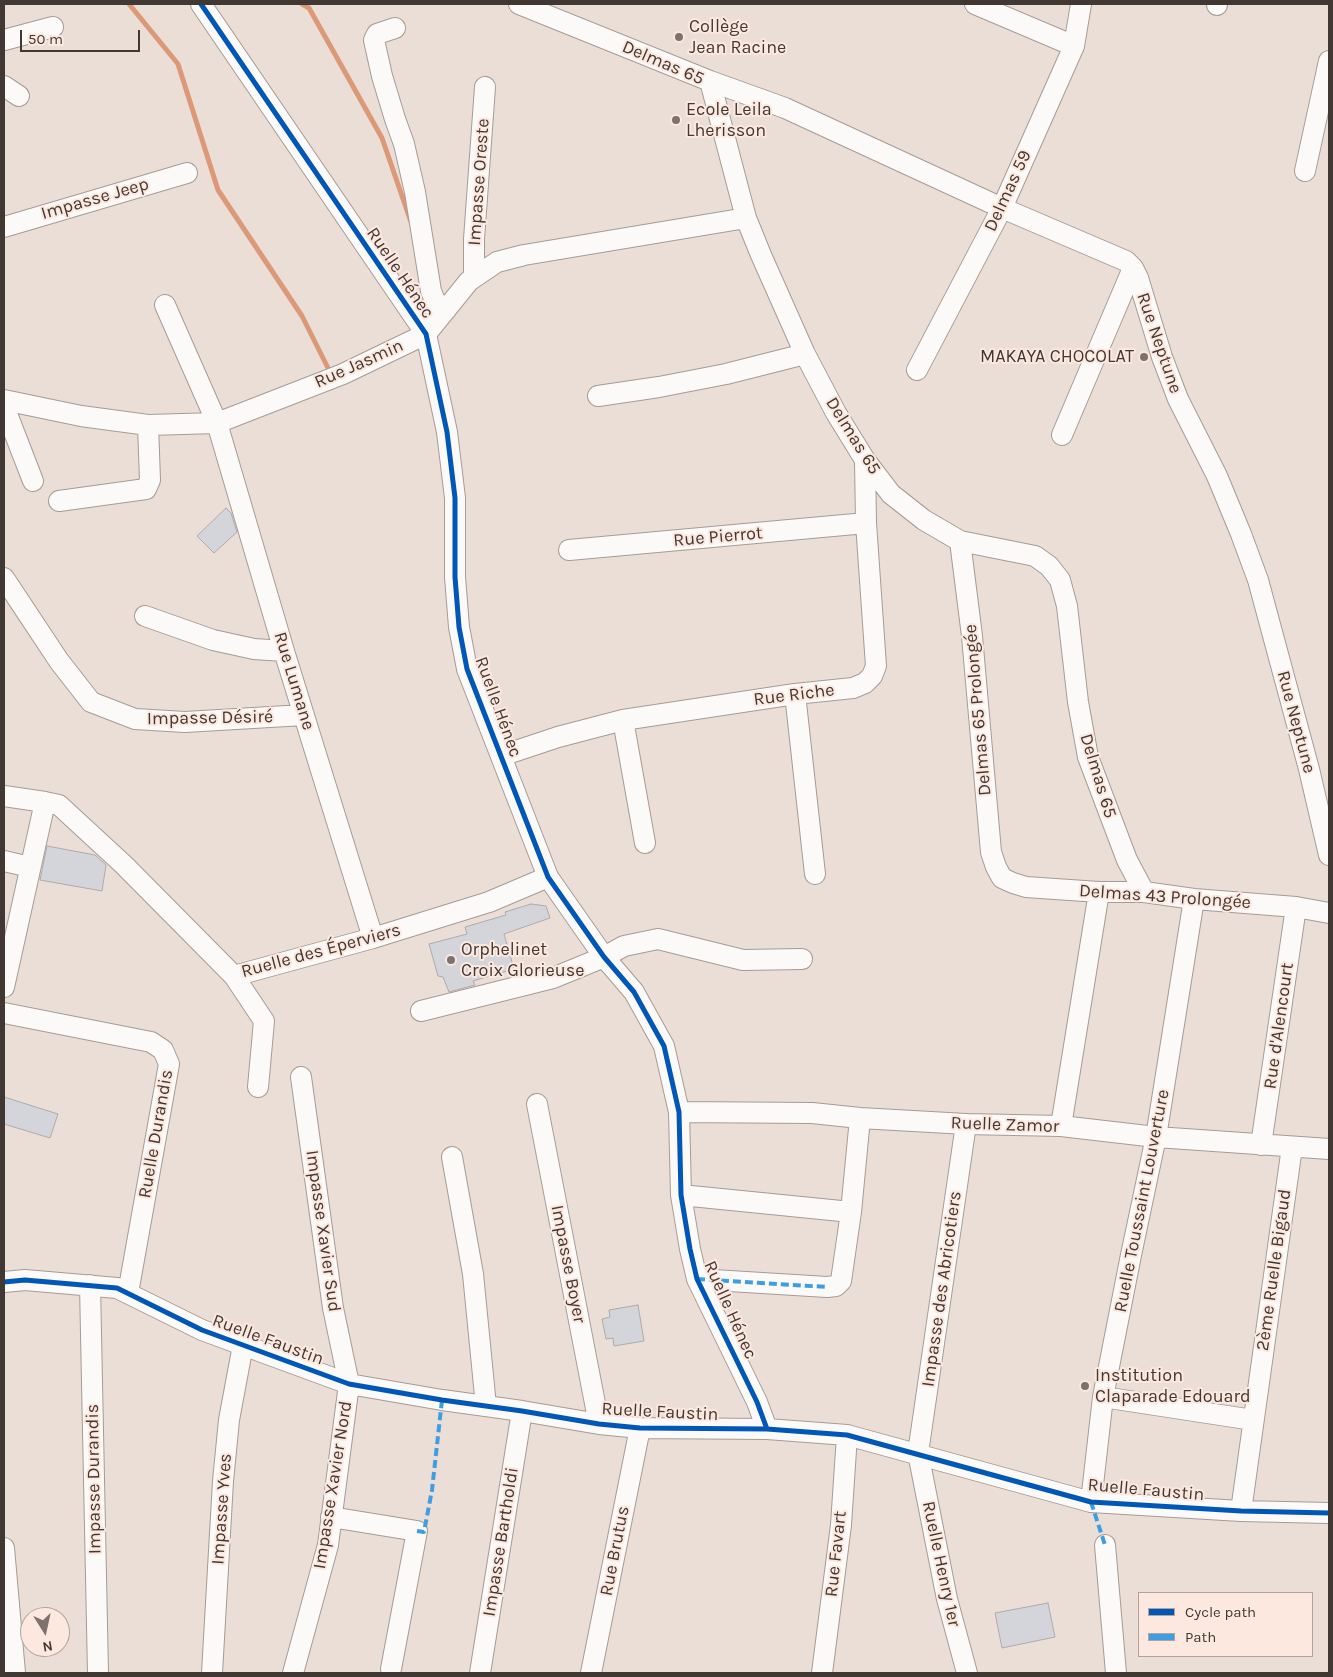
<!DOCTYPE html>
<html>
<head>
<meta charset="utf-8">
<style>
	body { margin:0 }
	#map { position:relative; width:1333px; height:1677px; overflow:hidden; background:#ebded7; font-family:Karla,sans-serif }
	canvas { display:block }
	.frame { position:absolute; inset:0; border:5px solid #423833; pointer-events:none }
	.legend { position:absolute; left:1138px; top:1592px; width:175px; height:65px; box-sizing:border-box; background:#fce8df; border:1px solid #b2a29a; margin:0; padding:6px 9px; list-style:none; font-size:15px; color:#423833 }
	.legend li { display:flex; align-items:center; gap:10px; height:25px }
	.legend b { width:25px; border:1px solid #b2a29a }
	.north { position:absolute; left:20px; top:1607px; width:50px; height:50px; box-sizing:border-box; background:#fce8df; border:1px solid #b2a29a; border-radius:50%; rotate:170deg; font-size:14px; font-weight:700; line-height:20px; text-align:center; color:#423833 }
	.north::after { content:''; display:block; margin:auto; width:18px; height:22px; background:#7d726c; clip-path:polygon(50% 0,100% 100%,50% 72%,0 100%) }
	.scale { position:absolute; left:20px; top:30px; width:120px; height:22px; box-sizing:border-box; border:2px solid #423833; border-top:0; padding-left:6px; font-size:15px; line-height:18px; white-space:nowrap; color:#423833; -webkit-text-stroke:4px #fce8df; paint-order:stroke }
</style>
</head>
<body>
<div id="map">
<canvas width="1333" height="1677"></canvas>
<div class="frame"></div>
<ul class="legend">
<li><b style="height:6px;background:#0057b8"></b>Cycle path</li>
<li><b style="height:6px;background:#3f9ee2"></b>Path</li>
</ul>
<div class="north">N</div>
<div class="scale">50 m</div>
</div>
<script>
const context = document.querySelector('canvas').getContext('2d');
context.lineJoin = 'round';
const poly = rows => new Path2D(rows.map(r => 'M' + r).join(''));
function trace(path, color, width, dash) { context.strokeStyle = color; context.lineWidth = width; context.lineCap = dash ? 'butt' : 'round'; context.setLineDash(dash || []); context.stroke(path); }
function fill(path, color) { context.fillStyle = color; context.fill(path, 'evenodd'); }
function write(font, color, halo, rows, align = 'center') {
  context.font = font + ' Karla,sans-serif'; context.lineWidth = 4; context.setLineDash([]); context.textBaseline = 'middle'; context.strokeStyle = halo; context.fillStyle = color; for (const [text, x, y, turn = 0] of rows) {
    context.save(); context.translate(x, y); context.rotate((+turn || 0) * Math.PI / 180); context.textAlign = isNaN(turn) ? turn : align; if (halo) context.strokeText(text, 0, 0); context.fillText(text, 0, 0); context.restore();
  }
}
const stream = poly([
	[129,4,178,64,218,190,302,316,328,368],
	[302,4,309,8,382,138,411,222]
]);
const building = poly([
	[226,508,231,513,237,532,214,553,197,536,226,508],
	[47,846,95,855,106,865,102,891,40,880,47,846],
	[531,904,546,906,550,918,504,934,514,969,473,981,475,985,449,992,443,977,438,976,429,944,467,934,465,927,506,915,505,912,531,904],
	[4,1097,58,1114,50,1138,4,1124,4,1097],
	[638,1305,644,1341,614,1346,613,1338,606,1339,602,1319,610,1317,609,1310,638,1305],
	[1048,1603,1055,1637,1002,1648,995,1613,1048,1603]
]);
const minor = poly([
	[201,4,426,334,447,432,455,498,455,577,459,627,467,669,548,877,604,957,634,992,664,1046,679,1112,681,1195,690,1249,697,1279,757,1402,767,1429],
	[519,4,710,81,785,108,1002,208,1126,261,1133,268,1138,278,1162,357,1178,399,1217,476,1241,534,1258,580,1309,769,1329,855],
	[975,4,1074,46],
	[1217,5,1217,4],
	[395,28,377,34,374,40,382,76,395,119,404,144,415,192,431,291,435,301,446,310],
	[4,40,53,27],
	[710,81,746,218,761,255,805,354,836,413,865,460,891,494,924,520,960,541,1035,556,1049,566,1060,580,1067,606,1078,702,1088,757,1127,860,1144,892],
	[4,86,19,96],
	[1305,171,1329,61],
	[4,227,187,173],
	[474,277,474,239,485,87],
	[165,305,217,423,284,651,373,938],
	[917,370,1002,208,1074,46,1081,4],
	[598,396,659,387,726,374,805,354],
	[4,400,81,416,148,425,217,423,343,374,426,334,469,281,497,262,524,255,746,218],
	[4,406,33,481],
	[1062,435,1133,268],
	[59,501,146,489,150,480,148,425],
	[960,541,972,636,991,852,996,867,1002,878,1013,883,1026,887,1099,892,1144,892,1194,899,1296,907,1329,913],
	[569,550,866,523],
	[4,578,59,661,91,702,135,719,185,722,304,715],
	[145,616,213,640,254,649,284,651],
	[795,694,815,874],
	[623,720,645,843],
	[501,756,558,737,623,720,795,694,853,688,865,683,872,676,876,666,866,523,865,460],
	[4,796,45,802,59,805,124,865,234,976,264,1021,258,1087],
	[4,861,30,867],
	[234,976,373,938,489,902,548,877],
	[4,987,45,802],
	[421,1011,553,978,604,957,624,946,658,939,743,960,802,959],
	[4,1013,151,1042,163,1050,169,1064,128,1293],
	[537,1104,599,1424],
	[679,1112,812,1113,860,1118,966,1124,1061,1126,1156,1137,1329,1149],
	[966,1124,918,1453,947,1599,967,1673],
	[1061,1126,1099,892],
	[1261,1145,1296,907],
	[452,1157,473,1274,486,1406],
	[681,1195,851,1212,860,1118],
	[697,1279,827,1287,836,1286,841,1281,851,1212],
	[4,1282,25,1280,117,1288,202,1330,349,1384,442,1400,522,1411,599,1424,640,1428,767,1429,847,1435,1091,1502,1241,1511,1329,1513],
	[90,1285,98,1673],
	[1103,1397,1253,1420],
	[1091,1502,1103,1397,1131,1255,1156,1137,1194,899],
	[1241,1511,1292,1147],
	[331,1517,417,1531,391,1669],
	[1105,1545,1116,1673],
	[4,1548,15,1673],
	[212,1673,223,1481,229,1420,243,1345],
	[293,1673,328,1545,349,1384,333,1308,301,1077],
	[480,1673,522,1411],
	[591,1673,640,1428],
	[822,1673,841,1525,847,1435]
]);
const quiet = poly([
	[697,1279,827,1287],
	[1091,1502,1105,1545],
	[417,1531,424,1532,432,1490,442,1400]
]);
const cycleway = poly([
	[201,4,426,334,447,432,455,498,455,577,459,627,467,669,548,877,604,957,634,992,664,1046,679,1112,681,1195,690,1249,697,1279,757,1402,767,1429],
	[4,1282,25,1280,117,1288,202,1330,349,1384,442,1400,522,1411,599,1424,640,1428,767,1429,847,1435,1091,1502,1241,1511,1329,1513]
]);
const markers = [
	[679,37,5,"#7d726c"],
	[676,120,5,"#7d726c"],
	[1144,357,5,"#7d726c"],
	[451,960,5,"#7d726c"],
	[1085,1386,5,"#7d726c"]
];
const poiNames = [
	["Collège",689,27],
	["Jean Racine",689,48],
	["Ecole Leila",686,110],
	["Lherisson",686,131],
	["MAKAYA CHOCOLAT",1134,357,"right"],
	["Orphelinet",461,950],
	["Croix Glorieuse",461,971],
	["Institution",1095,1376],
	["Claparade Edouard",1095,1397]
];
const streetNames = [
	["Delmas 65",663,63,23],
	["Impasse Oreste",479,182,-86],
	["Delmas 59",1008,191,-65],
	["Impasse Jeep",95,199,-16],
	["Ruelle Hénec",400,273,56],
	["Rue Neptune",1159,343,71],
	["Rue Jasmin",359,364,-24],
	["Delmas 65",853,436,58],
	["Rue Pierrot",718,537,-5],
	["Rue Lumane",294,681,73],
	["Rue Riche",794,695,-7],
	["Ruelle Hénec",498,707,70],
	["Delmas 65 Prolongée",978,710,-95],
	["Impasse Désiré",210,718,-1],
	["Rue Neptune",1296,722,75],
	["Delmas 65",1098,776,73],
	["Delmas 43 Prolongée",1165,897,4],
	["Ruelle des Éperviers",321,951,-15],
	["Rue d'Alencourt",1279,1026,-82],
	["Ruelle Zamor",1005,1125,2],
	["Ruelle Durandis",156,1134,-80],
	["Ruelle Toussaint Louverture",1142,1201,-79],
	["Impasse Xavier Sud",323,1231,82],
	["Impasse Boyer",568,1264,79],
	["2ème Ruelle Bigaud",1274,1270,-82],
	["Impasse des Abricotiers",942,1289,-82],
	["Ruelle Hénec",730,1310,66],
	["Ruelle Faustin",268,1340,20],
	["Ruelle Faustin",660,1412,3],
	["Impasse Durandis",94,1479,-91],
	["Impasse Xavier Nord",333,1485,-81],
	["Ruelle Faustin",1146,1490,5],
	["Impasse Yves",222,1509,-86],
	["Impasse Bartholdi",501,1542,-81],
	["Rue Brutus",615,1551,-79],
	["Rue Favart",836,1554,-84],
	["Ruelle Henry 1er",941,1564,78]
];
trace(stream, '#dc9978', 5);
fill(building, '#d4d5da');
trace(building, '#adaaab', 1);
trace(minor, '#a59b96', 22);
trace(minor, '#fcfaf9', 20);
trace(quiet, '#3f9ee2', 4, [8, 4]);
trace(cycleway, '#0057b8', 5);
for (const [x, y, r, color] of markers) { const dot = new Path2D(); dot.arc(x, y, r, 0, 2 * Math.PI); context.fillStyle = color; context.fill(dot); trace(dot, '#fce8df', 2); }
write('18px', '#423833', '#fce8df', poiNames, 'left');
write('18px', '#423833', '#fce8df', streetNames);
</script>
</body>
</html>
